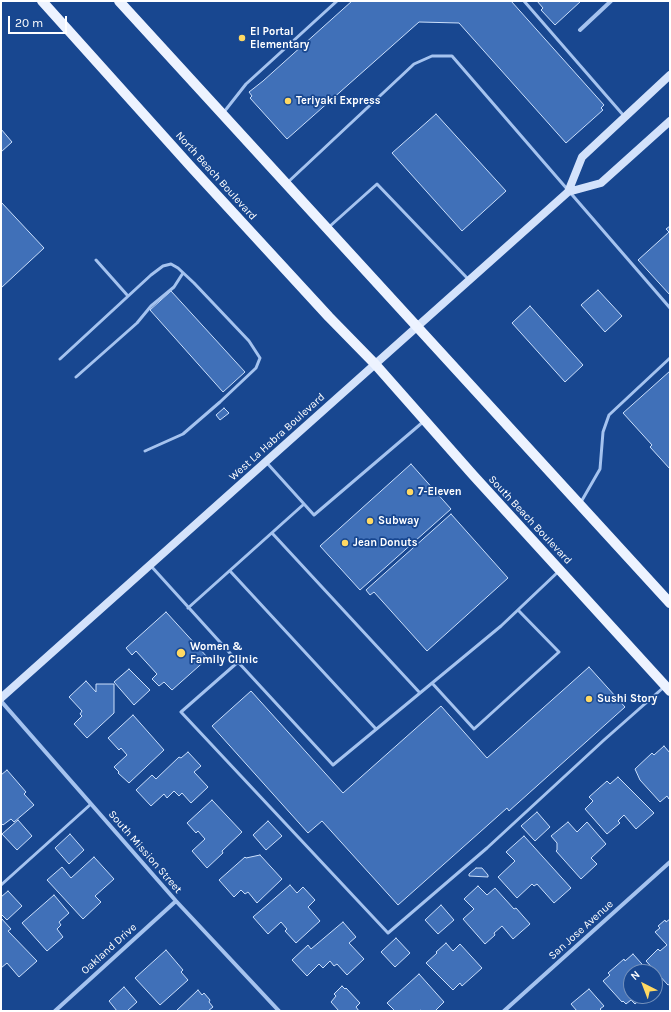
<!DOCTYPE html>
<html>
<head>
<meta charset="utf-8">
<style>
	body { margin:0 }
	#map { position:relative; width:671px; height:1012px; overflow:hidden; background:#184790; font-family:Karla,sans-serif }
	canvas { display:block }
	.frame { position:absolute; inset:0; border:2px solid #fff; pointer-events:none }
	.north { position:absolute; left:623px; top:964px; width:40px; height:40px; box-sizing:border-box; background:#184790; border:1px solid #7491bc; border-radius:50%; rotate:318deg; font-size:11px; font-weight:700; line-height:16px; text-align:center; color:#fff }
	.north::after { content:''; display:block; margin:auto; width:14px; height:18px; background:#ffd963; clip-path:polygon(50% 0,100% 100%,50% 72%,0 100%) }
	.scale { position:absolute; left:8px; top:16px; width:59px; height:18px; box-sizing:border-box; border:2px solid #fff; border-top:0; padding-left:5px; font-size:12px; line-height:14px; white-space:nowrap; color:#fff; -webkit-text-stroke:3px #184790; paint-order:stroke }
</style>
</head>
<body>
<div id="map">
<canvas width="671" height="1012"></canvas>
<div class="frame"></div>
<div class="north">N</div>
<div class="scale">20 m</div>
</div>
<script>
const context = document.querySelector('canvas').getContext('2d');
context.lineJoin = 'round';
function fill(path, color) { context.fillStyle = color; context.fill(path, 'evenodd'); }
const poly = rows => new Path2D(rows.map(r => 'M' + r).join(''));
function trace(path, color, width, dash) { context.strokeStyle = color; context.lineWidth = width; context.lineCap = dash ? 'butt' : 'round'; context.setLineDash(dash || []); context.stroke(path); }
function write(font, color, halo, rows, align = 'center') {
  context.font = font + ' Karla,sans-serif'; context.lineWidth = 3.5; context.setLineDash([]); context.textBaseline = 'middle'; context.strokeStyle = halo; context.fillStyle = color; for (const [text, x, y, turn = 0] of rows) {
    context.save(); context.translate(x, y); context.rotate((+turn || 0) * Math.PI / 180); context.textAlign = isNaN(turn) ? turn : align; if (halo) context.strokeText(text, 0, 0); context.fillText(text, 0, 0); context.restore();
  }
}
const building = poly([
	[352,1,511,1,604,105,601,108,603,110,566,143,459,23,419,22,287,139,250,98,252,96,249,92,263,81,352,1],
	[537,1,581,1,555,25,541,10,543,8,537,1],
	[436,114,506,191,462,231,392,153,436,114],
	[1,129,12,142,1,152,1,129],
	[1,202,44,248,1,288,1,202],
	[670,226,670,295,638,260,669,232,666,229,670,226],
	[598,290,622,316,605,332,581,305,598,290],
	[171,291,245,372,223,392,150,310,171,291],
	[530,306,583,365,565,382,512,323,530,306],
	[670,371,670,469,650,447,652,445,623,413,670,371],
	[224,408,229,413,220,420,216,415,224,408],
	[411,464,451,509,360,590,320,546,411,464],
	[451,514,508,578,427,651,374,592,370,595,366,590,451,514],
	[166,612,208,658,172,690,164,682,159,686,152,679,157,674,136,651,132,655,126,648,166,612],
	[589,667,625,707,509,811,507,808,398,905,322,821,308,833,212,726,251,691,343,793,441,706,487,758,589,667],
	[129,669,150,690,134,705,114,682,129,669],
	[86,681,96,692,96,684,114,684,114,713,87,738,74,724,82,716,80,714,82,711,69,697,86,681],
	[133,715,164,750,129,783,118,773,119,772,114,767,127,755,121,748,119,750,108,738,133,715],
	[664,746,670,753,670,798,669,799,667,796,660,802,640,780,635,769,652,753,654,755,664,746],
	[188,752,201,766,194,772,208,787,191,803,182,793,179,796,174,791,167,798,164,794,151,806,136,790,152,775,156,779,179,757,181,758,188,752],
	[7,770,26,792,24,794,34,805,14,822,11,819,3,825,1,823,1,775,7,770],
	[618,777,654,813,636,829,624,815,618,821,620,823,607,834,585,809,593,801,589,797,607,781,610,784,618,777],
	[212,800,242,832,222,851,223,853,207,868,192,851,205,839,198,831,196,833,187,823,212,800],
	[537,812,550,827,535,841,521,826,537,812],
	[18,820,32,836,17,850,2,834,18,820],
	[268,821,282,836,266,850,253,835,268,821],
	[568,822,577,832,587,822,606,844,591,858,597,864,581,879,556,851,557,850,557,843,551,836,568,822],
	[70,834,84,850,69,864,55,848,70,834],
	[524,836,571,888,554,903,537,884,534,886,532,884,517,898,498,877,515,861,506,852,524,836],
	[260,855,282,879,257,903,248,892,245,894,241,890,234,897,219,880,245,857,246,858,260,855],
	[94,857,114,879,95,896,101,902,83,919,47,880,62,867,71,878,94,857],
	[476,868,482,868,488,875,488,877,469,876,469,874,476,868],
	[290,885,297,893,303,887,315,900,308,907,320,921,296,943,285,931,287,929,281,922,268,934,253,917,290,885],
	[478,886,487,895,495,888,514,909,516,908,530,924,513,939,502,926,494,933,495,935,485,944,463,919,474,909,464,899,478,886],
	[8,891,22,906,7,920,1,914,1,897,8,891],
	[54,895,69,913,59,922,61,925,57,929,63,937,47,951,22,923,54,895],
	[441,905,454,920,438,934,425,920,441,905],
	[1,918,11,929,8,931,37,961,19,977,7,963,1,968,1,918],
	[670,919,670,984,668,985,646,961,658,949,660,951,667,945,655,932,660,928,658,926,665,920,666,922,670,919],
	[343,922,356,937,349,943,364,959,347,975,337,964,334,966,330,961,323,968,319,964,307,976,292,960,308,945,311,949,343,922],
	[396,938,410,953,395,967,381,952,396,938],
	[446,943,453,951,460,944,482,968,462,986,460,983,453,990,426,963,437,953,436,952,446,943],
	[166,950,183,970,181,972,188,980,160,1005,135,978,166,950],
	[633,954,649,972,631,972,631,996,644,996,635,1004,631,1000,626,1004,623,1001,622,1002,603,981,610,975,608,973,624,959,625,961,633,954],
	[419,974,444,1002,435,1011,422,1011,420,1010,419,1011,395,1011,387,1003,419,974],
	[342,986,345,989,346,988,360,1003,356,1007,359,1011,339,1011,331,1002,336,996,334,994,342,986],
	[124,987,137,1002,127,1011,117,1011,109,1001,124,987],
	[589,989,604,1006,600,1009,602,1011,577,1011,571,1004,589,989],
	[198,990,202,995,204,993,210,1000,209,1002,213,1007,208,1011,176,1011,198,990]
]);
const service = poly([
	[524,1,624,116],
	[224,112,246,84,337,1],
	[287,183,414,64,432,56,452,56,670,308],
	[329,227,377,184,469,280],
	[96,260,128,296],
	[60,359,151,275,163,266,171,264,178,268,194,283,249,341,260,358,256,368,220,402,183,434,145,451],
	[76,377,137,323,151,306,174,287,183,273],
	[267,463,314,515,423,422],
	[581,502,600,469,603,432,609,415,670,358],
	[272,533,420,693],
	[151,566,238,662,181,712,388,933,487,848,604,740,664,687],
	[230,571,376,729],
	[188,608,304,504],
	[238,662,333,765,501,626,559,571],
	[432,683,474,729,559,652,518,610],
	[1,885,91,804]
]);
const minor = poly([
	[580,30,611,1],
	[1,701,176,901,279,1011],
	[55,1011,176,901],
	[504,1011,670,862]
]);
const secondary = poly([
	[568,192,582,157,670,75],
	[1,698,568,192,601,183,670,121]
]);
const primary = poly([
	[42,1,192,168,329,317,375,364,473,475,670,691],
	[119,1,670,603]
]);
const markers = [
	[242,38,4,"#ffd963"],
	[288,101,4,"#ffd963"],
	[410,492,4,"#ffd963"],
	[370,521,4,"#ffd963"],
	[345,543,4,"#ffd963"],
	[181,653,5,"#ffd963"],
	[589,699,4,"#ffd963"]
];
const poiNames = [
	["El Portal",250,32],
	["Elementary",250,45],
	["Teriyaki Express",296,101],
	["7-Eleven",418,492],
	["Subway",378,521],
	["Jean Donuts",353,543],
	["Women &",190,647],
	["Family Clinic",190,660],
	["Sushi Story",597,699]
];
const streetNames = [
	["North Beach Boulevard",216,176,48],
	["West La Habra Boulevard",277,437,-42],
	["South Beach Boulevard",530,520,47],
	["South Mission Street",145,852,49],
	["San Jose Avenue",581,930,-42],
	["Oakland Drive",109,949,-42]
];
fill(building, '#4070b8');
trace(building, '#cbdffb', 1);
trace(service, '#a5c3ef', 3);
trace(minor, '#a5c3ef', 4);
trace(secondary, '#d3e2fb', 8);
trace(primary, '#edf3ff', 10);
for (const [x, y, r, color] of markers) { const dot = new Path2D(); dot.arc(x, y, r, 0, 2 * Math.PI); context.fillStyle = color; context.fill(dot); trace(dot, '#184790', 1.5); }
write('bold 11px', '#fff', '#184790', poiNames, 'left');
write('11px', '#fff', '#184790', streetNames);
</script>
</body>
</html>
